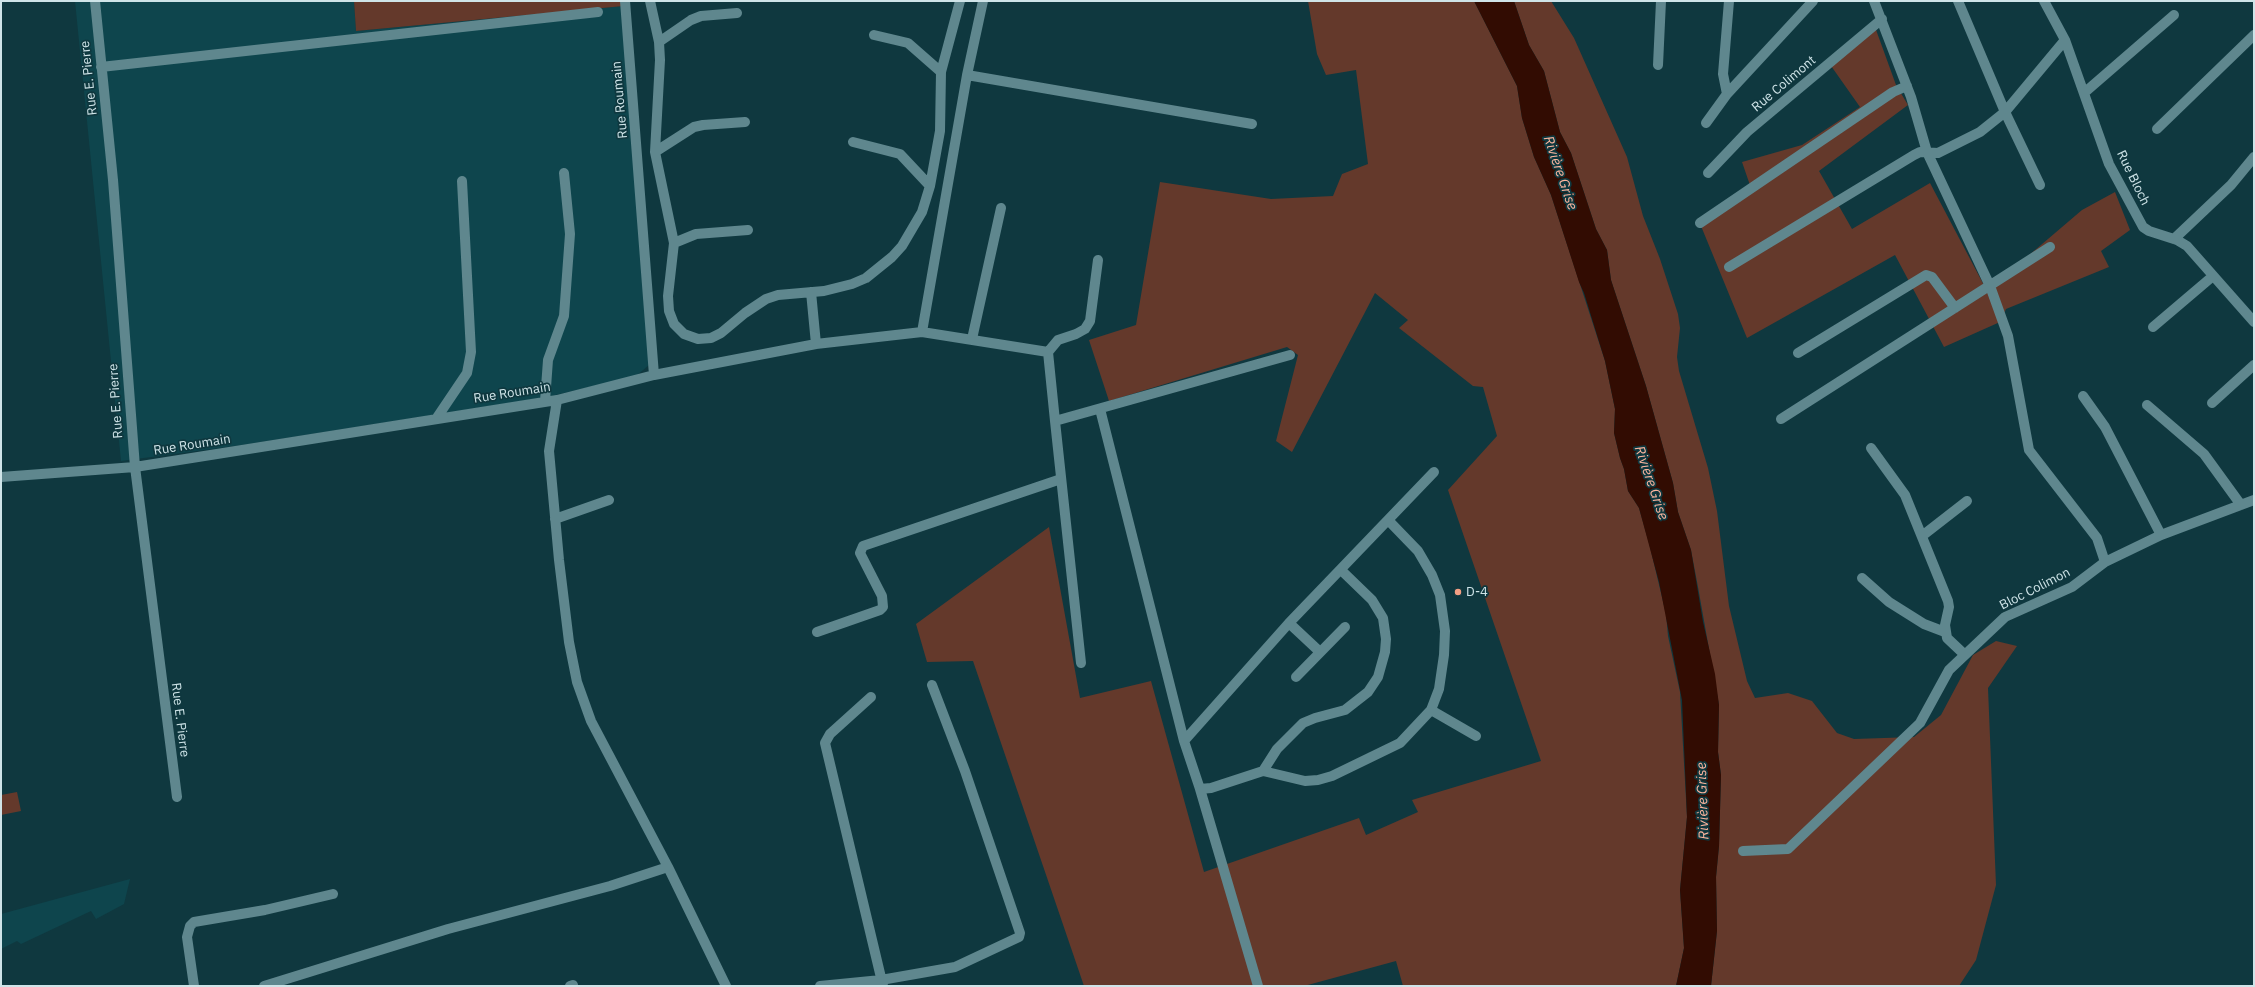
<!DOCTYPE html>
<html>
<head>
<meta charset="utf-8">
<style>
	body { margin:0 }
	#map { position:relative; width:2255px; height:987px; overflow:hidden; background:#0f383f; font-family:"IBM Plex Sans",sans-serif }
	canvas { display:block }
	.frame { position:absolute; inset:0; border:2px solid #cfe4e8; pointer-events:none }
</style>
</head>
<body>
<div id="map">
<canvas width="2255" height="987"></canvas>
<div class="frame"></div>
</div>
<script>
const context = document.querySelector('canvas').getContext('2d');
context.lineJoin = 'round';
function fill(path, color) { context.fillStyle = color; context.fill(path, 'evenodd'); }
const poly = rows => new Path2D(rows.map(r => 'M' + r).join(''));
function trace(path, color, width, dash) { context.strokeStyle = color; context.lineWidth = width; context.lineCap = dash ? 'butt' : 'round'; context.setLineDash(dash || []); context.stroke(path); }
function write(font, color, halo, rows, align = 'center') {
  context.font = font + ' "IBM Plex Sans",sans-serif'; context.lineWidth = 3.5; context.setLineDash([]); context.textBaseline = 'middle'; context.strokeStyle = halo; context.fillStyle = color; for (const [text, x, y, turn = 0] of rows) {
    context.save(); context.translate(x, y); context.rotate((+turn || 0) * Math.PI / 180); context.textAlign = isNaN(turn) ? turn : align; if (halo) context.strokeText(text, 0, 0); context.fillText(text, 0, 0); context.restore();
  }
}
const built = poly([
	[75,1,354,1,356,31,624,6,649,365,636,376,547,397,242,445,121,461],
	[130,879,124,904,96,919,91,911,21,944,17,941,1,949,1,914]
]);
const green = poly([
	[354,1,623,1,624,6,356,31],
	[1308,1,1474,1,1517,86,1522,118,1534,157,1551,195,1605,361,1615,409,1614,433,1620,458,1624,469,1628,491,1639,508,1649,543,1666,614,1668,636,1680,692,1687,817,1680,890,1684,948,1676,986,1403,986,1396,961,1304,986,1084,986,973,661,927,662,916,624,1049,527,1080,698,1151,681,1204,872,1359,818,1366,835,1418,812,1412,800,1541,761,1448,490,1497,436,1483,387,1473,386,1399,328,1408,320,1375,293,1292,452,1276,441,1298,355,1287,347,1109,401,1089,340,1136,325,1160,182,1271,199,1333,196,1342,174,1368,164,1356,70,1326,75,1317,54],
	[1514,1,1551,1,1574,38,1627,157,1643,216,1660,259,1678,314,1680,328,1677,357,1679,371,1708,468,1717,511,1729,606,1747,681,1755,698,1788,693,1812,701,1837,733,1854,739,1914,737,1941,715,1973,655,1996,641,2017,646,1988,688,1996,885,1976,960,1959,986,1711,986,1717,931,1716,877,1719,846,1721,775,1718,752,1719,705,1698,587,1691,550,1678,512,1673,483,1646,386,1611,280,1607,250,1596,229,1571,153,1560,132,1544,71,1529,45],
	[1875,27,1896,85,1908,105,1819,171,1852,229,1930,183,1987,291,2082,210,2115,192,2130,230,2101,251,2109,267,2006,309,2000,322,1944,347,1895,255,1747,338,1701,226,1752,191,1742,162,1802,145,1860,107,1829,63],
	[17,792,21,811,1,815,1,795]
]);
const water = poly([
	[1474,1,1514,1,1529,45,1544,71,1560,132,1571,153,1596,229,1607,250,1611,280,1646,386,1673,483,1678,512,1691,550,1703,622,1715,674,1719,705,1718,752,1721,775,1719,846,1716,877,1717,931,1711,986,1676,986,1684,948,1680,890,1687,817,1682,700,1659,582,1639,508,1628,491,1624,469,1620,458,1614,433,1615,409,1605,361,1584,293,1579,282,1551,195,1534,157,1522,118,1517,86]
]);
const minor = poly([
	[95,1,113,180,135,467,177,797],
	[625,1,654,375],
	[650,1,659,42,660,60,655,152,674,243,668,296,669,311,674,324,684,334,698,339,711,338,721,333,745,313,766,299,778,295,824,291,852,284,866,278,892,257,902,246,922,212,930,186,940,131,941,72,960,1],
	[1874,1,1911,97,1927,152,1990,286,2008,336,2029,450,2097,538,2105,562],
	[1958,1,2005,112,2040,185],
	[2044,1,2065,40,2109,164,2143,227,2149,231,2177,240,2187,246,2254,322],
	[874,35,908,43,941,72],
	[659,42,691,20,701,16,737,13],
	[1658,65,1661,1],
	[101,67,598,12],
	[967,75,1252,124],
	[2084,93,2174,15],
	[1727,94,1723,74,1729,1],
	[1706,123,1727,94,1813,1],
	[2157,129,2254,35],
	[853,142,900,154,930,186],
	[655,152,694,127,703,125,745,122],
	[1708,173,1747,132,1882,19],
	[1700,223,1893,92,1907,86],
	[2174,239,2231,185,2254,157],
	[674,243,696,234,748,230],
	[1729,267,1914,155,1920,152,1938,153,1980,132,2005,112,2065,40],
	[811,292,816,344],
	[2153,327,2213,276],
	[922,332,967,75,983,1],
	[972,339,1001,208],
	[1048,352,1058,340,1076,334,1085,329,1090,321,1098,260],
	[1798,353,1926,275,1932,277,1955,308],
	[2083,396,2105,427,2161,535],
	[557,400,549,451,559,560,569,642,577,682,591,721,668,867,726,986],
	[545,401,548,360,564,316,570,234,564,173],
	[2212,403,2254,365],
	[2147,405,2204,454,2241,505],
	[1100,409,1184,741,1200,789,1211,788,1263,771,1305,781,1318,780,1332,776,1400,743,1431,710,1439,689,1444,655,1445,631,1440,595,1432,575,1418,551,1388,520],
	[436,419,467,373,471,352,462,181],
	[1781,419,2050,247],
	[1055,421,1081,663],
	[1871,448,1905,495,1948,601,1949,607,1945,625,1947,638,1965,655],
	[1,477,135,467,557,400,654,375,816,344,922,332,1048,352,1055,421,1290,355],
	[555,519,609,500],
	[1922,536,1967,501],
	[1862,578,1889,602,1924,624,1945,632],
	[1289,623,1320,652],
	[817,632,880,610,883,607,882,596,860,553,863,546,1061,479],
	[1296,677,1345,627],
	[871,697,830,734,825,743,883,986],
	[1431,710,1476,736],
	[1184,741,1289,623,1434,472],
	[1263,771,1277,749,1303,723,1315,718,1345,710,1368,692,1378,677,1385,652,1386,639,1383,618,1372,600,1341,570],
	[1200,789,1258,986],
	[1743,851,1788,849,1920,723,1949,670,2005,617,2072,587,2105,562,2161,535,2254,500],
	[194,986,187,937,190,926,194,922,265,910,333,894],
	[264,986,448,929,610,886,668,867],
	[570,986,573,985],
	[820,986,881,980,955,967,1019,937,1020,933,965,771,932,685]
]);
const markers = [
	[1458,592,4,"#f39f84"]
];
const streetNames = [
	["Rue E. Pierre",89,78,-96],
	["Rue Colimont",1784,84,-40],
	["Rue Roumain",620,100,-95],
	["Rue Bloch",2133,178,64],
	["Rue Roumain",512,393,-9],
	["Rue E. Pierre",116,401,-94],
	["Rue Roumain",192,445,-9],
	["Bloc Colimon",2035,589,-27],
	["Rue E. Pierre",180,720,83]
];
const poiNames = [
	["D-4",1466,592]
];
const waterNames = [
	["Rivière Grise",1560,173,71],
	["Rivière Grise",1651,483,71],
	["Rivière Grise",1703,801,-92]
];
fill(built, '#0e454d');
fill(green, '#64392b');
fill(water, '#320c02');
trace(minor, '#5f878e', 10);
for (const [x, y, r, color] of markers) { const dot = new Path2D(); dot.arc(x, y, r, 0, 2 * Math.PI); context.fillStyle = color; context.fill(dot); trace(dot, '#0f383f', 1.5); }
write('13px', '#cfe4e8', '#0f383f', streetNames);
write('13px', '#cfe4e8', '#0f383f', poiNames, 'left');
write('italic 14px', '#fcb59e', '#0f383f', waterNames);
</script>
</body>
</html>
